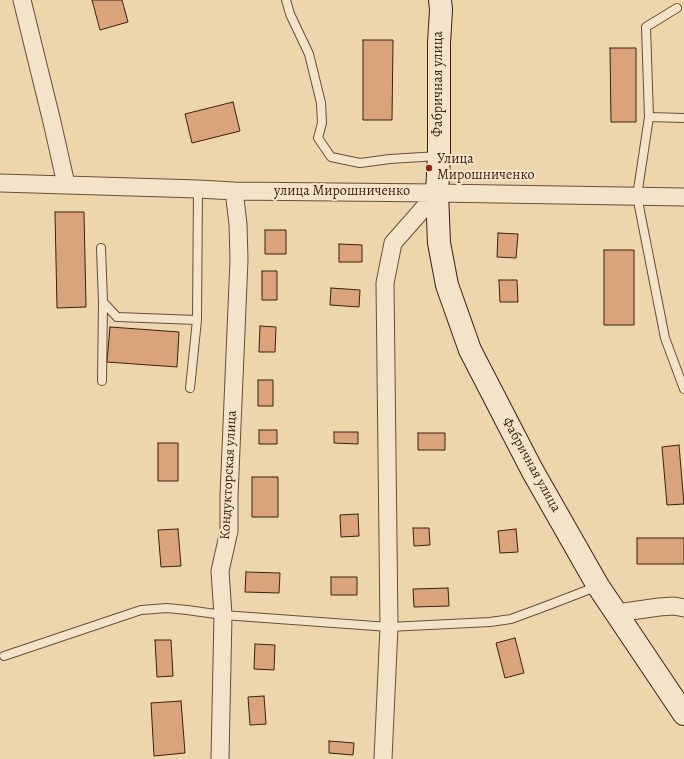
<!DOCTYPE html>
<html>
<head>
<meta charset="utf-8">
<style>
	body { margin:0 }
	canvas { display:block; background:#edd6ac }
</style>
</head>
<body>
<canvas width="684" height="759"></canvas>
<script>
const context = document.querySelector('canvas').getContext('2d');
context.lineJoin = 'round';
function fill(path, color) { context.fillStyle = color; context.fill(path, 'evenodd'); }
const poly = rows => new Path2D(rows.map(r => 'M' + r).join(''));
function trace(path, color, width, dash) { context.strokeStyle = color; context.lineWidth = width; context.lineCap = dash ? 'butt' : 'round'; context.setLineDash(dash || []); context.stroke(path); }
function write(font, color, halo, rows, align = 'center') {
  context.font = font + ' Alegreya,serif'; context.lineWidth = 4; context.setLineDash([]); context.textBaseline = 'middle'; context.strokeStyle = halo; context.fillStyle = color; for (const [text, x, y, turn = 0] of rows) {
    context.save(); context.translate(x, y); context.rotate((+turn || 0) * Math.PI / 180); context.textAlign = isNaN(turn) ? turn : align; if (halo) context.strokeText(text, 0, 0); context.fillText(text, 0, 0); context.restore();
  }
}
const building = poly([
	[92,0,122,0,128,22,100,30,92,0],
	[363,40,393,40,392,120,363,120,363,40],
	[610,48,636,48,636,122,611,122,610,48],
	[233,102,240,131,192,143,185,114,233,102],
	[55,212,84,212,86,307,57,308,55,212],
	[265,230,286,230,286,254,265,254,265,230],
	[498,233,518,234,516,258,497,257,498,233],
	[339,244,362,245,362,262,339,262,339,244],
	[604,250,634,250,634,325,604,325,604,250],
	[262,271,277,271,277,300,262,300,262,271],
	[499,280,517,280,518,302,500,302,499,280],
	[331,288,360,290,359,307,330,305,331,288],
	[260,326,276,327,275,352,259,352,260,326],
	[110,327,179,332,177,367,107,362,110,327],
	[258,380,273,380,273,406,258,406,258,380],
	[259,430,277,430,277,444,259,444,259,430],
	[334,432,358,432,358,444,334,443,334,432],
	[418,433,445,433,445,450,418,450,418,433],
	[158,443,178,443,178,481,158,481,158,443],
	[679,445,684,504,667,505,662,447,679,445],
	[252,477,278,477,278,517,252,517,252,477],
	[358,514,359,536,341,537,340,515,358,514],
	[413,528,429,528,430,545,414,546,413,528],
	[178,529,181,566,161,567,158,530,178,529],
	[516,529,518,552,500,553,498,531,516,529],
	[637,538,684,538,684,564,637,564,637,538],
	[246,572,280,573,279,593,245,592,246,572],
	[331,577,357,577,357,595,331,595,331,577],
	[448,588,449,606,414,607,413,589,448,588],
	[515,638,524,673,505,678,496,643,515,638],
	[155,640,171,640,173,676,157,677,155,640],
	[255,644,275,645,274,670,254,669,255,644],
	[264,696,266,724,250,725,248,697,264,696],
	[181,701,185,753,154,756,151,703,181,701],
	[329,741,354,743,353,755,329,753,329,741]
]);
const lane = poly([
	[286,0,290,14,309,54,321,103,322,123,318,138,331,157,360,163,390,159,438,156],
	[649,117,646,27,677,8],
	[684,118,649,117,637,196,665,338,684,389],
	[101,248,103,302,117,317,197,320],
	[102,381,103,302],
	[190,388,197,320,198,189],
	[4,656,141,610,167,608,187,610,223,615,389,627,490,622,511,619,549,605,598,586]
]);
const street = poly([
	[22,0,52,122,66,184],
	[0,183,198,189,234,191,437,193,684,197],
	[617,613,659,607,674,606,684,608],
	[220,759,223,615,220,571,229,531,229,496,239,260,238,224,234,191],
	[383,759,389,627,385,283,393,243,437,193]
]);
const secondary = poly([
	[440,0,441,10,439,43,439,156,437,193,439,243,447,285,470,350,532,470,598,586,684,714]
]);
const markers = [
	[429,168,4,"#8f2418"]
];
const streetNames = [
	["Фабричная улица",439,84,-90],
	["улица Мирошниченко",342,192],
	["Фабричная улица",531,465,61],
	["Кондукторская улица",229,475,-87]
];
const poiNames = [
	["Улица",437,160],
	["Мирошниченко",437,176]
];
fill(building, '#dba37b');
trace(building, '#3a2013', 1);
trace(lane, '#674e39', 10);
trace(street, '#674e39', 19);
trace(secondary, '#3a2013', 24);
trace(lane, '#f3e4c9', 8);
trace(street, '#f3e4c9', 17);
trace(secondary, '#f3e4c9', 22);
for (const [x, y, r, color] of markers) { const dot = new Path2D(); dot.arc(x, y, r, 0, 2 * Math.PI); context.fillStyle = color; context.fill(dot); trace(dot, '#f3e4c9', 1.5); }
write('14px', '#3a2013', '#f3e4c9', streetNames);
write('14px', '#3a2013', '#f3e4c9', poiNames, 'left');
</script>
</body>
</html>
